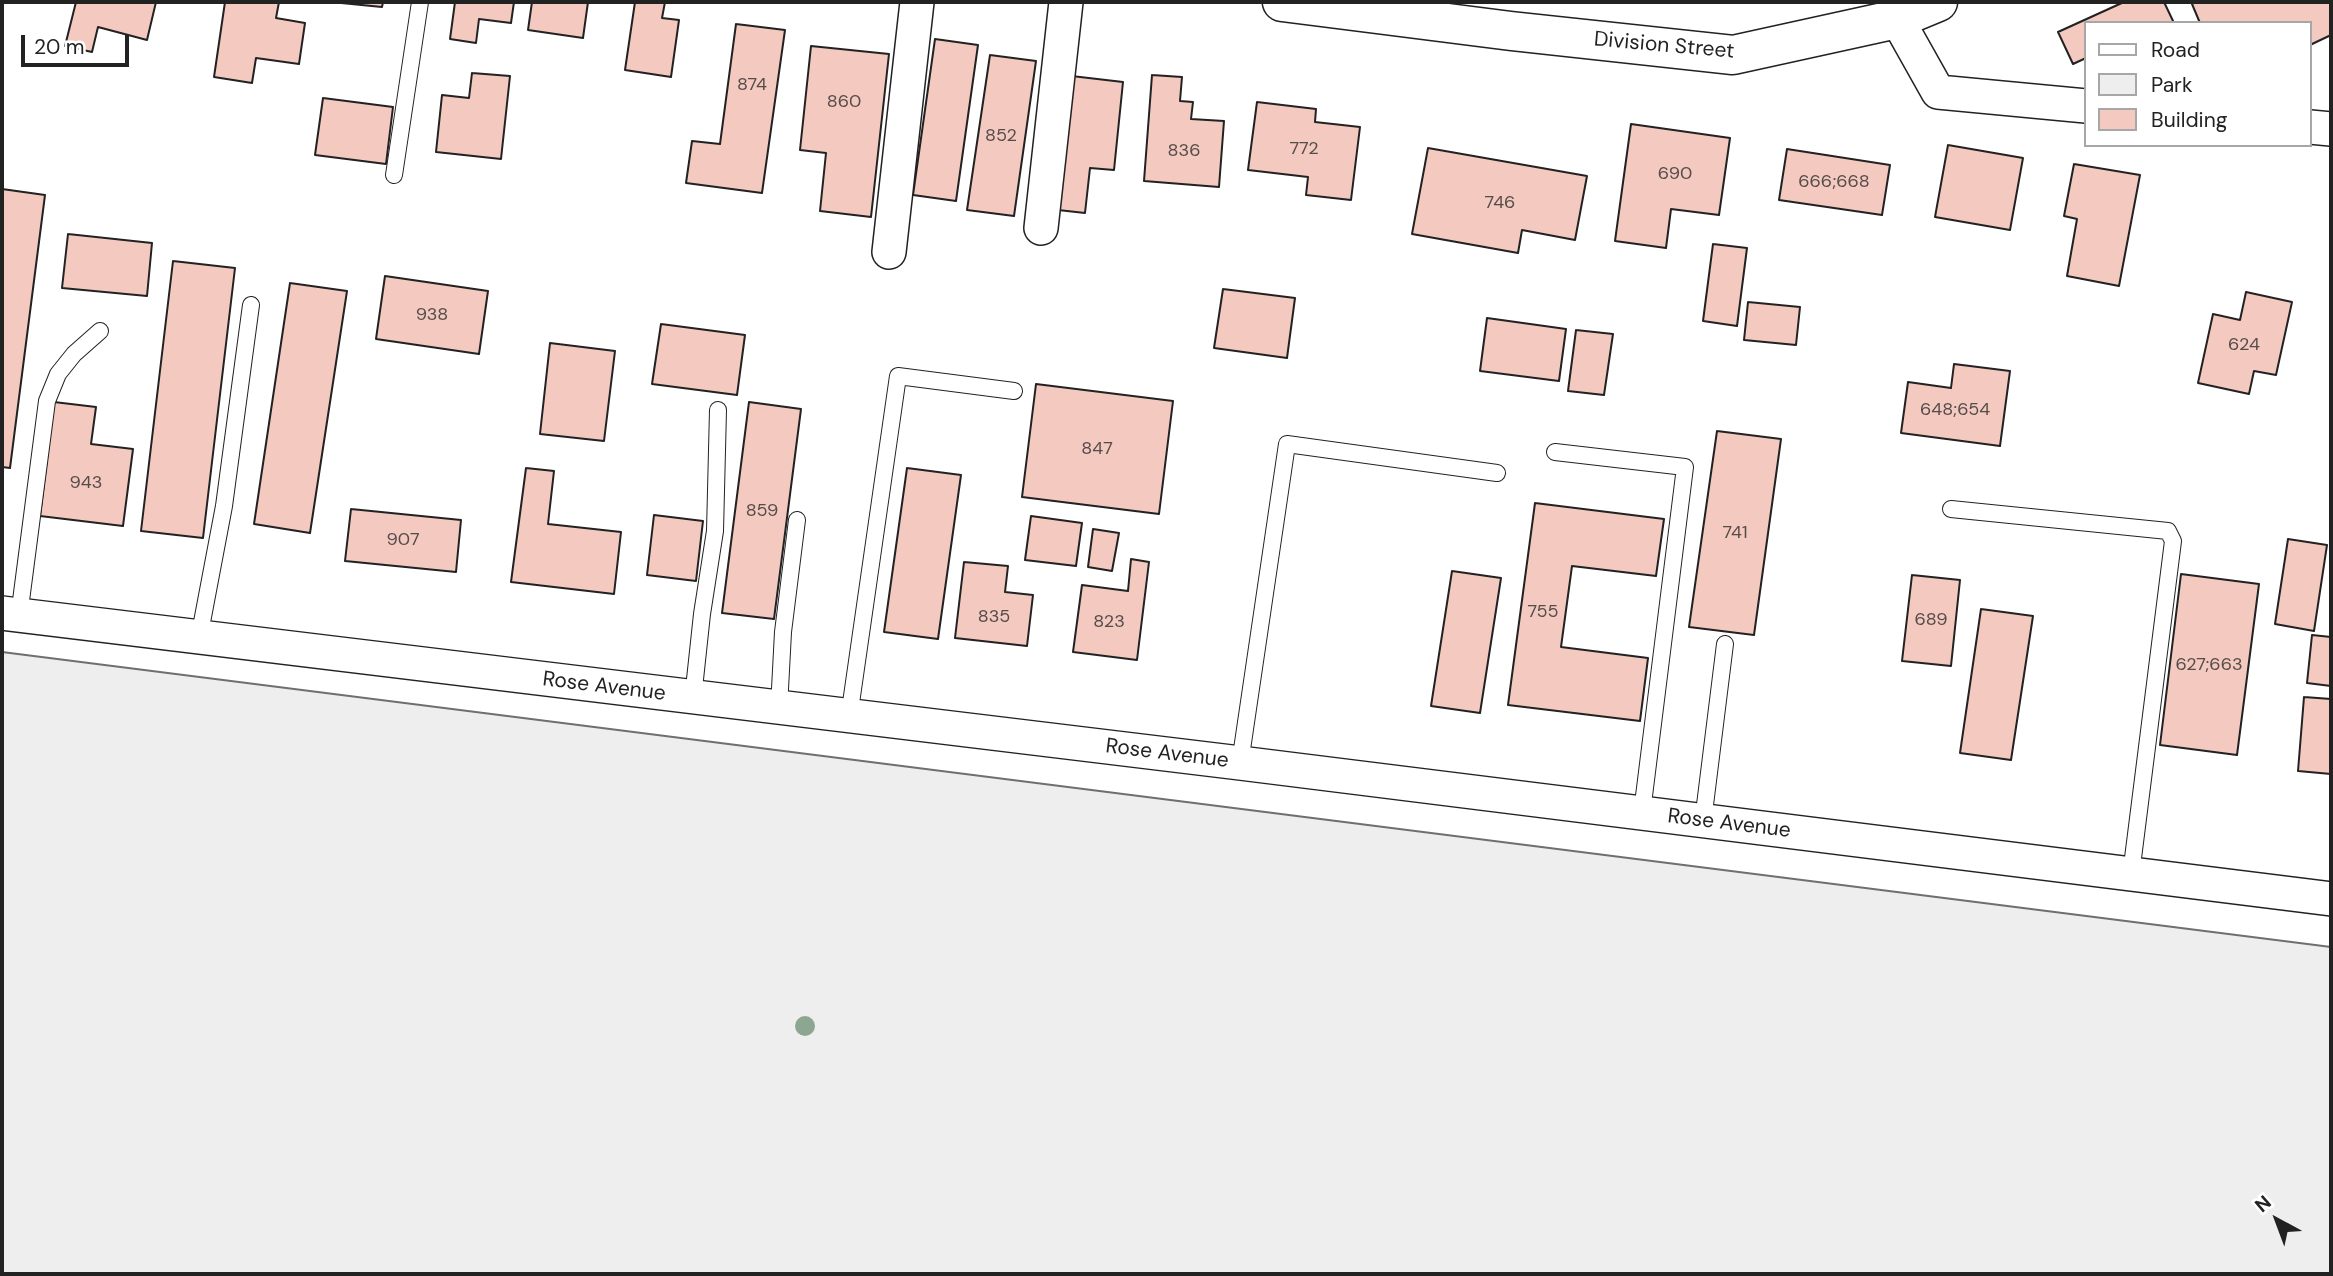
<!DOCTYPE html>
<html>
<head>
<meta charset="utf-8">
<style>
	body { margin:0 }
	#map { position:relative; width:2333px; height:1276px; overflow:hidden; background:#fff; font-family:"DM Sans",sans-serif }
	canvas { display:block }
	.frame { position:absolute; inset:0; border:4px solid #222; pointer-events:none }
	.legend { position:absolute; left:2084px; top:21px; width:228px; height:126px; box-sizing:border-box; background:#fff; border:2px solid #a7a7a7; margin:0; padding:9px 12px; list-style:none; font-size:21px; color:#222 }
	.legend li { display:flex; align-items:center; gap:14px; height:35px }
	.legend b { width:35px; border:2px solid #a7a7a7 }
	.north { position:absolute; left:2242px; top:1185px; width:70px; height:70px; -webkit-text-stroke:5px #fff; paint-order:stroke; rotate:319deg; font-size:19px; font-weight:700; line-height:28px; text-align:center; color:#222 }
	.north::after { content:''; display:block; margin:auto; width:24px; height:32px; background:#222; clip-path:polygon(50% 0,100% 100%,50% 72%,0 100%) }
	.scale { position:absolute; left:21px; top:35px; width:108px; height:32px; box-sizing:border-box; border:4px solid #222; border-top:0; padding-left:9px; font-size:21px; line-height:24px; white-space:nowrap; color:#222; -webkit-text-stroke:5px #fff; paint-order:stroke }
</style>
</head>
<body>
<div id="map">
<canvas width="2333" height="1276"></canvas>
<div class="frame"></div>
<ul class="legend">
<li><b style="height:9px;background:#fff"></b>Road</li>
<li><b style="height:19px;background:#eee"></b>Park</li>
<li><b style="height:19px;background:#f3c9c0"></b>Building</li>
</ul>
<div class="north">N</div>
<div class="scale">20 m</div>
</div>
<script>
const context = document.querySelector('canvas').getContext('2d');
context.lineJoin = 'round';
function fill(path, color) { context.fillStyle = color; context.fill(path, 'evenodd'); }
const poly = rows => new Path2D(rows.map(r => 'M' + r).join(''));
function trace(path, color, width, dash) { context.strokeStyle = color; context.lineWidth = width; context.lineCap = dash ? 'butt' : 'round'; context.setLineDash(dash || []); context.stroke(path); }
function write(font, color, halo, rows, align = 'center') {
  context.font = font + ' "DM Sans",sans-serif'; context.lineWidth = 5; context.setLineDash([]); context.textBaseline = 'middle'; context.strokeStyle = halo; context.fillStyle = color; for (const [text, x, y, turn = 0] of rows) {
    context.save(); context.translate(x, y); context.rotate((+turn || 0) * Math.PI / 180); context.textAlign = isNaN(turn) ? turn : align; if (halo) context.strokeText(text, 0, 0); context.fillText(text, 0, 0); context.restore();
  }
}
const green = poly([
	[2,652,2331,947,2331,1274,2,1274,2,652]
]);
const building = poly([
	[76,2,156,2,147,40,98,27,92,52,65,46,76,2],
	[225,2,279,2,276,18,305,23,299,64,256,58,252,83,214,77,225,2],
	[331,2,383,2,382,7,331,2],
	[455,2,514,2,511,23,479,19,476,43,450,39,455,2],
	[532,2,588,2,583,38,528,30,532,2],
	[635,2,665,2,662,18,679,20,671,77,625,70,635,2],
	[2124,2,2164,2,2174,23,2086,23,2086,58,2073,64,2058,32,2124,2],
	[2196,2,2331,2,2331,35,2310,45,2310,23,2200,23,2192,4,2196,2],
	[736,24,785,30,762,193,686,183,692,141,720,144,736,24],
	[935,39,978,45,956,201,913,195,935,39],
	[811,46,889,54,871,217,820,211,826,153,800,150,811,46],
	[990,55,1036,61,1014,216,967,210,990,55],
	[472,73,510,76,501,159,436,152,442,95,469,98,472,73],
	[1063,75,1123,82,1114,170,1090,168,1085,213,1049,209,1063,75],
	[1152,75,1182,77,1180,101,1193,102,1191,119,1224,121,1219,187,1144,181,1152,75],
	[323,98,393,107,386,164,315,155,323,98],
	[1257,102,1316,109,1315,122,1360,127,1351,200,1306,195,1308,177,1248,170,1257,102],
	[1631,124,1730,138,1719,215,1671,209,1666,248,1615,241,1631,124],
	[1948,145,2023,158,2010,230,1935,217,1948,145],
	[1428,148,1587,176,1575,240,1522,230,1518,253,1412,234,1428,148],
	[1787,149,1890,165,1882,215,1779,200,1787,149],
	[2074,164,2140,175,2119,286,2067,276,2077,219,2064,216,2074,164],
	[2,189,45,195,10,468,2,467,2,189],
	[68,234,152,243,147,296,62,288,68,234],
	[1713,244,1747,248,1737,326,1703,321,1713,244],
	[173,261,235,268,203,538,141,531,173,261],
	[385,276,488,291,479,354,376,339,385,276],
	[290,283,347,291,310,533,254,524,290,283],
	[1223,289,1295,298,1287,358,1214,348,1223,289],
	[2246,292,2292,302,2276,375,2254,371,2249,394,2198,383,2213,314,2240,320,2246,292],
	[1748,302,1800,307,1796,345,1744,340,1748,302],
	[1487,318,1566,329,1559,381,1480,371,1487,318],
	[661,324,745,335,737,395,652,384,661,324],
	[1576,330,1613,334,1604,395,1568,391,1576,330],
	[550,343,615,351,604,441,540,434,550,343],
	[1954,364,2010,371,2000,446,1901,433,1908,382,1951,388,1954,364],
	[1036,384,1173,401,1159,514,1022,497,1036,384],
	[54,402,96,407,91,444,133,449,123,526,40,516,54,402],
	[749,402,801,409,774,619,722,613,749,402],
	[1717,431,1781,439,1754,635,1689,627,1717,431],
	[526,468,554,471,548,524,621,532,614,594,511,582,526,468],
	[907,468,961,475,938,639,884,632,907,468],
	[1535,503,1664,519,1656,576,1572,566,1561,647,1648,658,1640,721,1508,705,1535,503],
	[351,509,461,520,456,572,345,561,351,509],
	[654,515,703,521,696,581,647,575,654,515],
	[1031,516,1082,523,1076,566,1025,560,1031,516],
	[1093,529,1119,533,1112,571,1088,567,1093,529],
	[2288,539,2327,545,2314,631,2275,624,2288,539],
	[1131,559,1149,562,1137,660,1073,652,1082,585,1128,591,1131,559],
	[964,562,1008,566,1005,592,1033,595,1027,646,955,638,964,562],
	[1452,571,1501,578,1480,713,1431,706,1452,571],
	[2181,574,2259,584,2237,755,2160,745,2181,574],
	[1912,575,1960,580,1951,666,1902,661,1912,575],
	[1981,609,2033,616,2011,760,1960,753,1981,609],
	[2312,635,2331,637,2331,686,2307,683,2312,635],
	[2304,697,2331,699,2331,774,2298,771,2304,697]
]);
const lane = poly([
	[394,175,420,2],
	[1555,452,1685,467,1642,812],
	[1951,509,2168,531,2173,541,2131,874],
	[19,616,47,401,58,374,74,354,100,331],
	[199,638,224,506,251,305],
	[693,698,702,614,715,531,718,410],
	[779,708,783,632,797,520],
	[849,717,898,376,1014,391],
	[1240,763,1287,444,1497,473],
	[1703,821,1725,644]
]);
const street = poly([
	[1897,19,1938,92,2086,106],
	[2310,127,2331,129],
	[1041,228,1066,2],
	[889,252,917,2],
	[2,613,1240,763,2331,899]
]);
const secondary = poly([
	[1282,2,1511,31,1733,55,1897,19,1938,2]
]);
const trees = [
	[805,1026]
];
const numberNames = [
	["874",752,85],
	["860",844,102],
	["852",1001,136],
	["772",1304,149],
	["836",1184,151],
	["690",1675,174],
	["666;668",1834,182],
	["746",1500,203],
	["938",432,315],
	["624",2244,345],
	["648;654",1955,410],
	["847",1097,449],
	["943",86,483],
	["859",762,511],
	["741",1735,533],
	["907",403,540],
	["755",1543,612],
	["835",994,617],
	["689",1931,620],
	["823",1109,622],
	["627;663",2209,665]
];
const streetNames = [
	["Division Street",1664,46,5],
	["Rose Avenue",604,687,7],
	["Rose Avenue",1167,754,7],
	["Rose Avenue",1729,824,7]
];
fill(green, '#eee');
trace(green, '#6f6f6f', 2);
fill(building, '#f3c9c0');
trace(building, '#222', 2);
trace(lane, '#222', 18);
trace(street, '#222', 36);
trace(secondary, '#222', 41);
trace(lane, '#fff', 16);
trace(street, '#fff', 33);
trace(secondary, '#fff', 38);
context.fillStyle = '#8da692';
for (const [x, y] of trees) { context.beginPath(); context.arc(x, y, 10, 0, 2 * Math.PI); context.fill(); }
write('18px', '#564c4a', null, numberNames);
write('21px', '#222', '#fff', streetNames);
</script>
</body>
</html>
